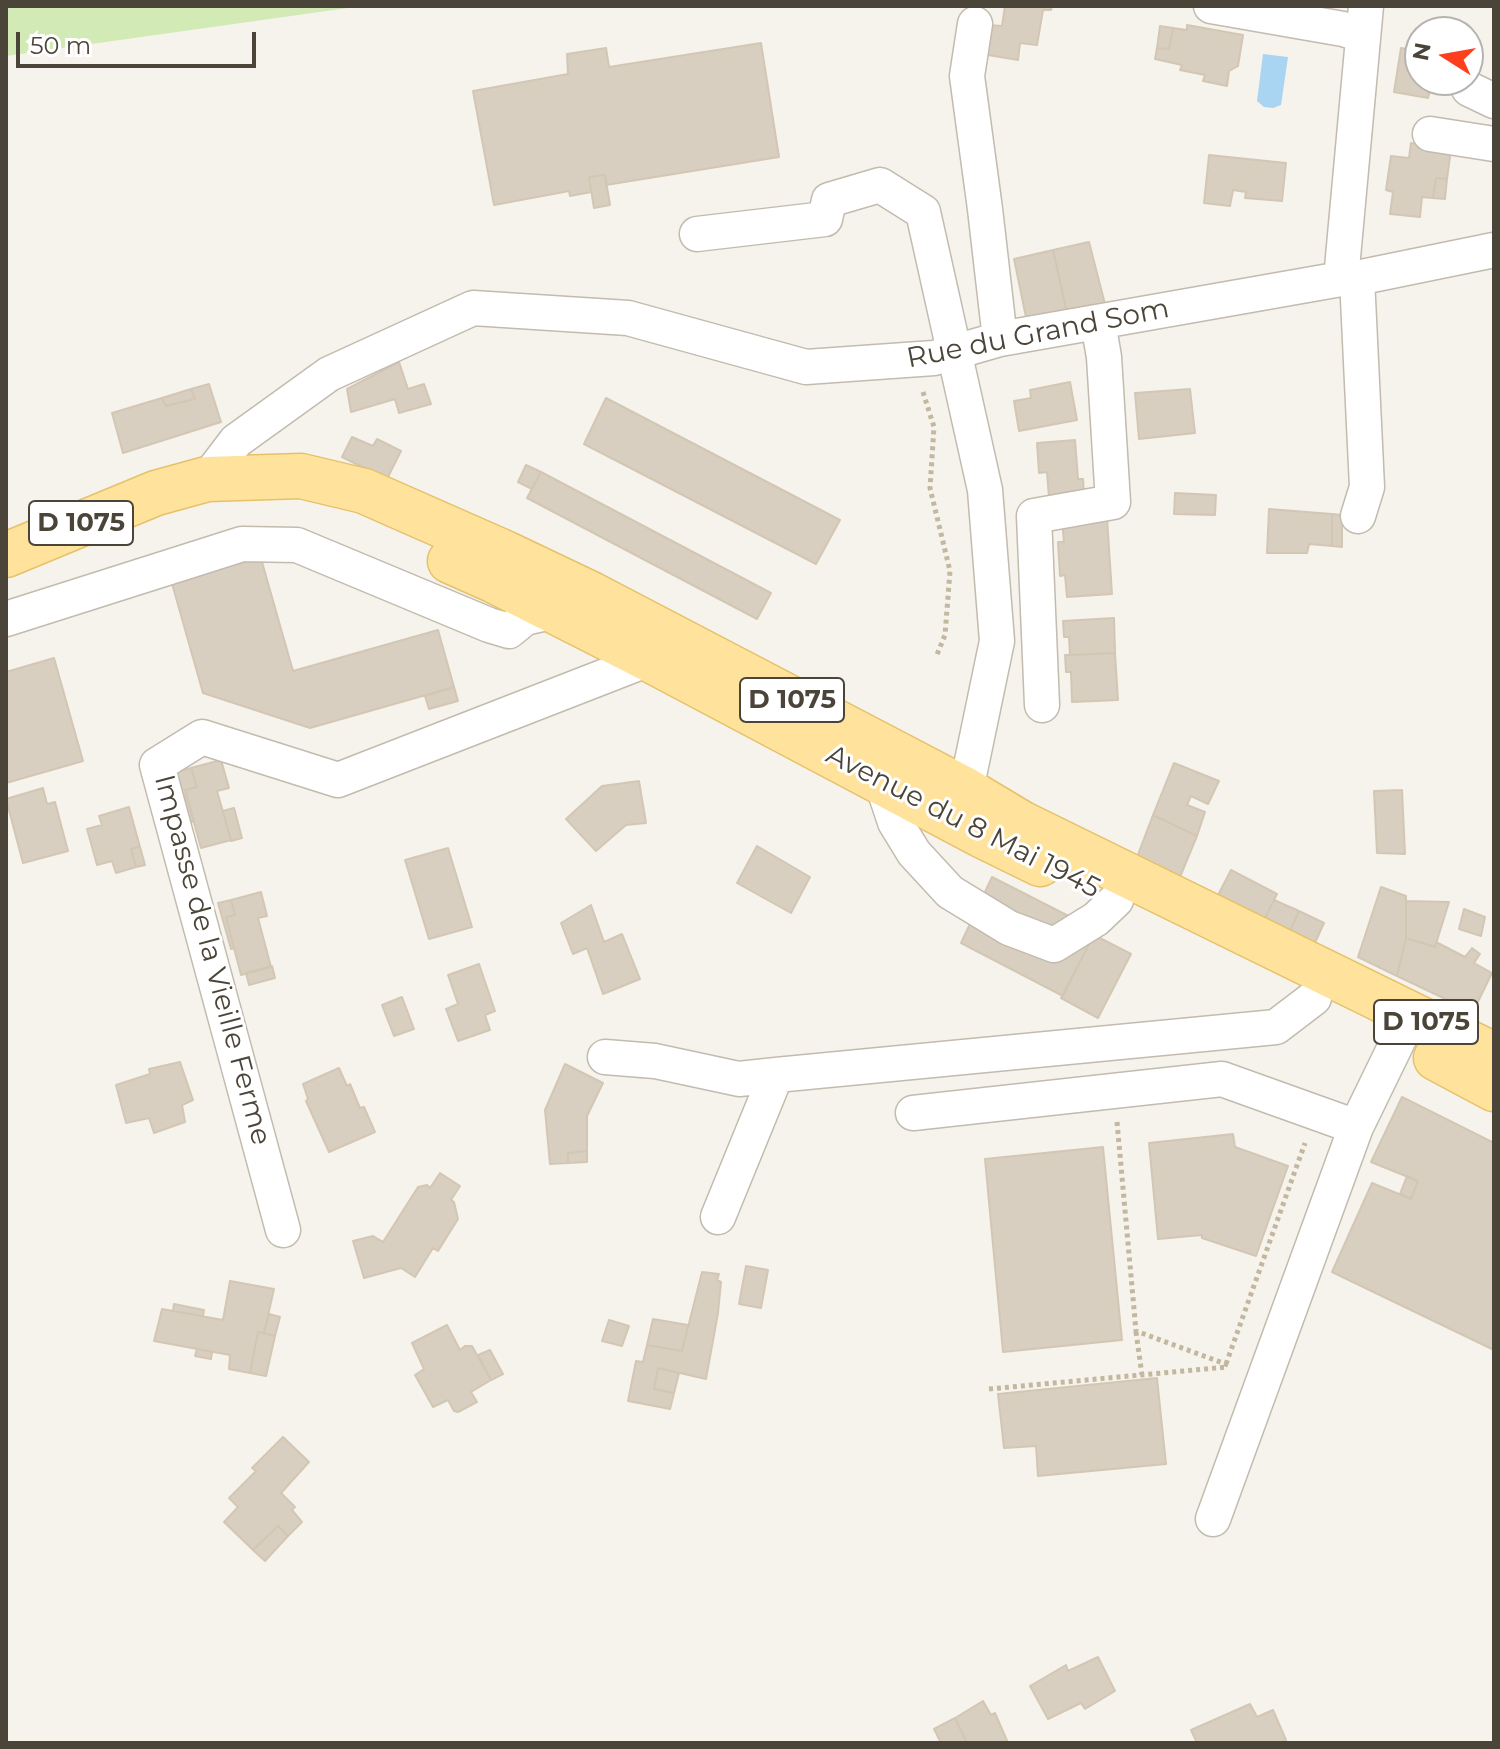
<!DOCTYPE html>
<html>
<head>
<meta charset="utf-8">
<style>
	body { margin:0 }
	#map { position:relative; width:1500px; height:1749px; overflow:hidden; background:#f6f3ec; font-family:Montserrat,sans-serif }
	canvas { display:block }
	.frame { position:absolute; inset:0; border:8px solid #4b4439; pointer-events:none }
	.north { position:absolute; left:1404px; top:16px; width:80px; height:80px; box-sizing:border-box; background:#fff; border:2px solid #b7b4b0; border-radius:50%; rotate:281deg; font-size:22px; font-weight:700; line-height:32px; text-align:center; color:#4b4439 }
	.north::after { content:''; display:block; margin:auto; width:28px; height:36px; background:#fc3f1d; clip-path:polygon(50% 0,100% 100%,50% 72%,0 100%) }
	.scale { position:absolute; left:16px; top:32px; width:240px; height:36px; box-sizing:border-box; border:4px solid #4b4439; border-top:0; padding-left:10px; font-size:24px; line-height:28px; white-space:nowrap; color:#4b4439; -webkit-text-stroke:6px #fff; paint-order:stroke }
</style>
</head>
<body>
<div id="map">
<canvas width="1500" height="1749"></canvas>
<div class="frame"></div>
<div class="north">N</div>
<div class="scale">50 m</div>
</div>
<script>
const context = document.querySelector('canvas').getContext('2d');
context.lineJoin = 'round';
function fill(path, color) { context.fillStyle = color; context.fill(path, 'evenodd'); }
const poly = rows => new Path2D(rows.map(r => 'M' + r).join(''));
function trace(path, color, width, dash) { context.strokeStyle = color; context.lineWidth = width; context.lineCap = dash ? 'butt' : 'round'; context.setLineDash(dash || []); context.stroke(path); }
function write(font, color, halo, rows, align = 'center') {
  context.font = font + ' Montserrat,sans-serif'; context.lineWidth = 6; context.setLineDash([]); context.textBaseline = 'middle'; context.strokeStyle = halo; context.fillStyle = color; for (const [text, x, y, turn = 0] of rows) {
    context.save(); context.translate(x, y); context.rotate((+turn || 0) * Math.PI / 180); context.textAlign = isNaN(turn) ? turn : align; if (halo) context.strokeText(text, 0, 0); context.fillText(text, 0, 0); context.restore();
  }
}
const green = poly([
	[6,6,362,6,6,56]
]);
const water = poly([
	[1263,54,1288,57,1281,105,1273,108,1264,107,1257,101]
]);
const building = poly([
	[1005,6,1052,6,1051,10,1043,10,1037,45,1020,43,1018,60,982,54,987,25,1002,26,1005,6],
	[1187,25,1243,35,1238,66,1229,71,1227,86,1203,81,1205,75,1180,70,1182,65,1155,59,1157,48,1169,49,1173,28,1187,30,1187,25],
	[1421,25,1457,32,1420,32,1421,25],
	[1160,26,1173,28,1169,49,1157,48,1160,26],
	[1420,34,1420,80,1432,83,1428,98,1394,92,1401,48,1417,51,1420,34],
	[761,43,779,157,606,185,605,175,589,177,591,192,570,196,569,191,494,205,473,91,568,74,567,54,606,48,609,67,761,43],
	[1411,143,1451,149,1447,179,1436,178,1433,198,1422,197,1420,217,1390,214,1393,192,1386,190,1391,156,1409,158,1411,143],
	[1209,155,1286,163,1282,201,1245,198,1246,192,1233,190,1230,206,1204,203,1209,155],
	[605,175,610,205,594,208,589,177,605,175],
	[1436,178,1447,179,1445,199,1433,198,1436,178],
	[1089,242,1105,304,1067,313,1053,250,1089,242],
	[1053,250,1067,313,1027,322,1014,259,1053,250],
	[399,362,408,389,424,384,431,404,399,413,395,399,351,412,347,389,399,362],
	[1070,382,1077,420,1019,431,1014,401,1031,398,1030,390,1070,382],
	[209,384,221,422,123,453,112,413,162,398,166,406,195,399,191,389,209,384],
	[191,389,195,399,166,406,162,398,191,389],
	[1190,389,1195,433,1139,439,1135,393,1190,389],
	[606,398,840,520,816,564,584,444,606,398],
	[352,437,373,446,377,439,401,451,387,479,342,457,352,437],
	[1075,440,1078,479,1083,479,1084,496,1049,498,1047,472,1039,473,1037,443,1075,440],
	[526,465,541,472,532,489,518,482,526,465],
	[541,472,771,593,757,619,527,498,541,472],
	[1175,493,1216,495,1215,515,1174,514,1175,493],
	[1269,509,1332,514,1332,546,1309,544,1307,553,1267,553,1269,509],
	[1332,514,1342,515,1342,547,1332,546,1332,514],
	[1107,518,1112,594,1067,597,1065,575,1060,576,1058,542,1064,542,1062,521,1107,518],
	[260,555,293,671,438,630,454,687,310,728,203,693,171,580,260,555],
	[1114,618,1115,653,1070,655,1069,637,1064,637,1063,621,1114,618],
	[1115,653,1118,700,1072,702,1071,672,1066,672,1065,655,1115,653],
	[54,658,83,761,6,783,6,672,54,658],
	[454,687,458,701,429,709,425,696,454,687],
	[221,760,229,788,217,791,231,840,201,848,185,790,197,787,191,768,221,760],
	[1174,763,1219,781,1208,804,1191,796,1187,805,1205,812,1197,836,1153,815,1174,763],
	[191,768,197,787,185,790,194,821,190,822,176,772,191,768],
	[639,781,646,823,626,825,596,851,566,819,602,786,639,781],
	[43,788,47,804,55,802,68,851,23,863,6,799,43,788],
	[1402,790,1405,854,1377,853,1374,791,1402,790],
	[129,807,140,847,131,849,136,867,116,873,112,861,97,865,87,829,102,825,99,816,129,807],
	[234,808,242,838,231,841,223,811,234,808],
	[1153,815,1197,836,1180,877,1137,857,1153,815],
	[757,846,810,877,791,913,737,883,757,846],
	[140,847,145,865,136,867,131,849,140,847],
	[448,848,472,927,429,939,405,860,448,848],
	[1231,870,1277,894,1263,922,1217,897,1231,870],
	[992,877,1096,930,1063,996,961,943,992,877],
	[1381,887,1406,896,1406,938,1397,976,1358,957,1381,887],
	[261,892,267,916,258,918,271,967,241,975,226,917,235,915,231,900,261,892],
	[231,900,235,915,226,917,234,948,231,949,218,903,231,900],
	[1274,900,1299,911,1289,933,1263,922,1274,900],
	[1406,901,1449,902,1435,947,1406,938,1406,901],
	[591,905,604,942,622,934,640,979,603,994,587,948,573,954,561,923,591,905],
	[1464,909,1485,917,1481,936,1459,929,1464,909],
	[1299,911,1324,923,1314,945,1289,933,1299,911],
	[1094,935,1131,954,1098,1018,1061,998,1094,935],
	[1406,938,1435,947,1436,942,1465,957,1472,948,1480,954,1474,963,1492,973,1473,1012,1397,976,1406,938],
	[479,964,495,1011,485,1015,490,1030,458,1041,446,1009,458,1004,448,975,479,964],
	[272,966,275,978,249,985,246,973,272,966],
	[402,997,414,1029,394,1036,382,1005,402,997],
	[180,1062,193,1100,182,1105,185,1122,154,1133,149,1118,126,1123,116,1085,150,1074,149,1069,180,1062],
	[565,1064,603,1083,587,1116,587,1151,568,1153,568,1163,550,1164,545,1110,565,1064],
	[339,1068,347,1086,350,1084,360,1108,364,1107,375,1132,329,1152,306,1101,308,1099,303,1084,339,1068],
	[1402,1097,1494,1143,1494,1350,1332,1272,1372,1183,1411,1199,1418,1181,1371,1162,1402,1097],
	[1233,1134,1235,1147,1288,1166,1256,1256,1202,1238,1202,1235,1158,1239,1149,1143,1233,1134],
	[1103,1147,1122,1340,1003,1352,985,1159,1103,1147],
	[587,1151,587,1162,568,1163,568,1153,587,1151],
	[440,1173,460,1186,451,1200,454,1202,458,1219,438,1251,433,1248,415,1277,401,1268,364,1278,353,1241,373,1236,383,1242,418,1187,427,1185,430,1188,440,1173],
	[1407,1176,1418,1181,1411,1199,1400,1194,1407,1176],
	[746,1266,768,1270,761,1308,739,1304,746,1266],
	[702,1272,719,1274,717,1280,721,1282,718,1313,706,1379,658,1368,654,1389,674,1393,670,1409,628,1401,636,1361,643,1362,647,1345,682,1351,702,1272],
	[230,1281,274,1289,264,1333,258,1332,250,1373,229,1369,230,1355,154,1341,162,1309,223,1320,230,1281],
	[174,1304,204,1310,203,1316,173,1311,174,1304],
	[269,1314,280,1317,275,1336,264,1333,269,1314],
	[653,1319,688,1325,682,1351,647,1345,653,1319],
	[609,1320,629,1326,622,1346,602,1341,609,1320],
	[447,1325,460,1350,465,1346,472,1346,491,1380,471,1392,477,1402,458,1412,454,1411,448,1400,433,1407,415,1375,424,1369,412,1343,447,1325],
	[258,1332,275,1336,266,1376,250,1373,258,1332],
	[197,1349,212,1352,211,1359,195,1356,197,1349],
	[490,1350,503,1374,491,1380,478,1355,490,1350],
	[658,1368,679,1373,674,1393,654,1389,658,1368],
	[1157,1378,1166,1464,1038,1476,1036,1446,1004,1448,998,1394,1157,1378],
	[283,1437,309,1462,281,1493,295,1507,292,1510,302,1522,288,1536,278,1526,253,1550,224,1522,238,1507,229,1498,256,1471,252,1468,283,1437],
	[278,1526,288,1536,265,1561,253,1550,278,1526],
	[1098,1657,1115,1691,1085,1709,1081,1703,1048,1719,1030,1686,1066,1665,1068,1671,1098,1657],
	[983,1701,991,1715,995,1713,1008,1743,967,1743,955,1718,983,1701],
	[1250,1704,1257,1717,1273,1710,1286,1740,1280,1743,1197,1743,1191,1730,1250,1704],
	[955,1718,967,1743,941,1743,934,1729,955,1718]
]);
const path = poly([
	[923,392,934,427,930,488,950,571,945,635,936,657],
	[1117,1122,1136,1331,1231,1366],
	[1136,1332,1142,1375],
	[1226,1364,1305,1143],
	[989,1389,1227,1367]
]);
const minor = poly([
	[1211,6,1343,29,1363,35],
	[975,24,967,76,985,209,1000,339],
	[1469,89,1494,101],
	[1430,134,1494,144],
	[697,234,825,219,829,200,880,185,923,212,985,490,997,641,966,790,954,811],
	[1357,278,1367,487,1358,516],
	[1341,279,1366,6],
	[207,479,236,441,329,374,473,308,628,318,806,367,934,358,1000,339,1341,279,1357,278,1494,250],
	[6,619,242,544,297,545,489,625,509,631,525,618,538,615,566,604],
	[1042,705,1034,516,1113,502,1104,357,1098,322],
	[887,785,887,798,895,822,914,853,950,892,1009,928,1054,945,1096,919,1116,900],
	[605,1057,655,1061,739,1079,776,1075],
	[913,1113,1222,1079,1356,1127],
	[718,1217,776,1075,1276,1027,1314,998],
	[283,1230,157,765,202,737,338,780,649,659,656,647],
	[1213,1519,1356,1127,1411,1014]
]);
const major = poly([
	[6,555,156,493,207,479,301,476,364,491,507,554,591,594,966,790,1021,823,1494,1055],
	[450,561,495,581,649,659,983,836,1040,864],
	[1436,1058,1494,1089]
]);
const shields = [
	[81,523,104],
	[792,700,104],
	[1426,1022,104]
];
const shieldNames = [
	["D 1075",81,523],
	["D 1075",792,700],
	["D 1075",1426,1022]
];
const streetNames = [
	["Rue du Grand Som",1038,334,-11],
	["Avenue du 8 Mai 1945",963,822,27],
	["Impasse de la Vieille Ferme",212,960,75]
];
fill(green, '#d2eab5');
fill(water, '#a9d4f2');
fill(building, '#d8cfc1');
trace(building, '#d3c7b4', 2);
trace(minor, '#c2bbae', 37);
trace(major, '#e6c16a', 47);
trace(path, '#c4b79f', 5, [4, 4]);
trace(minor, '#fff', 34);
trace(major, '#ffe39c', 44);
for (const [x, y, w] of shields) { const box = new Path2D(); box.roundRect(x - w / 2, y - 22, w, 44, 6); context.fillStyle = '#fff'; context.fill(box); trace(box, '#4b4439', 2); }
write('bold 26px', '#4b4439', null, shieldNames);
write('28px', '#4b4439', '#fff', streetNames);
</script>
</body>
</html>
